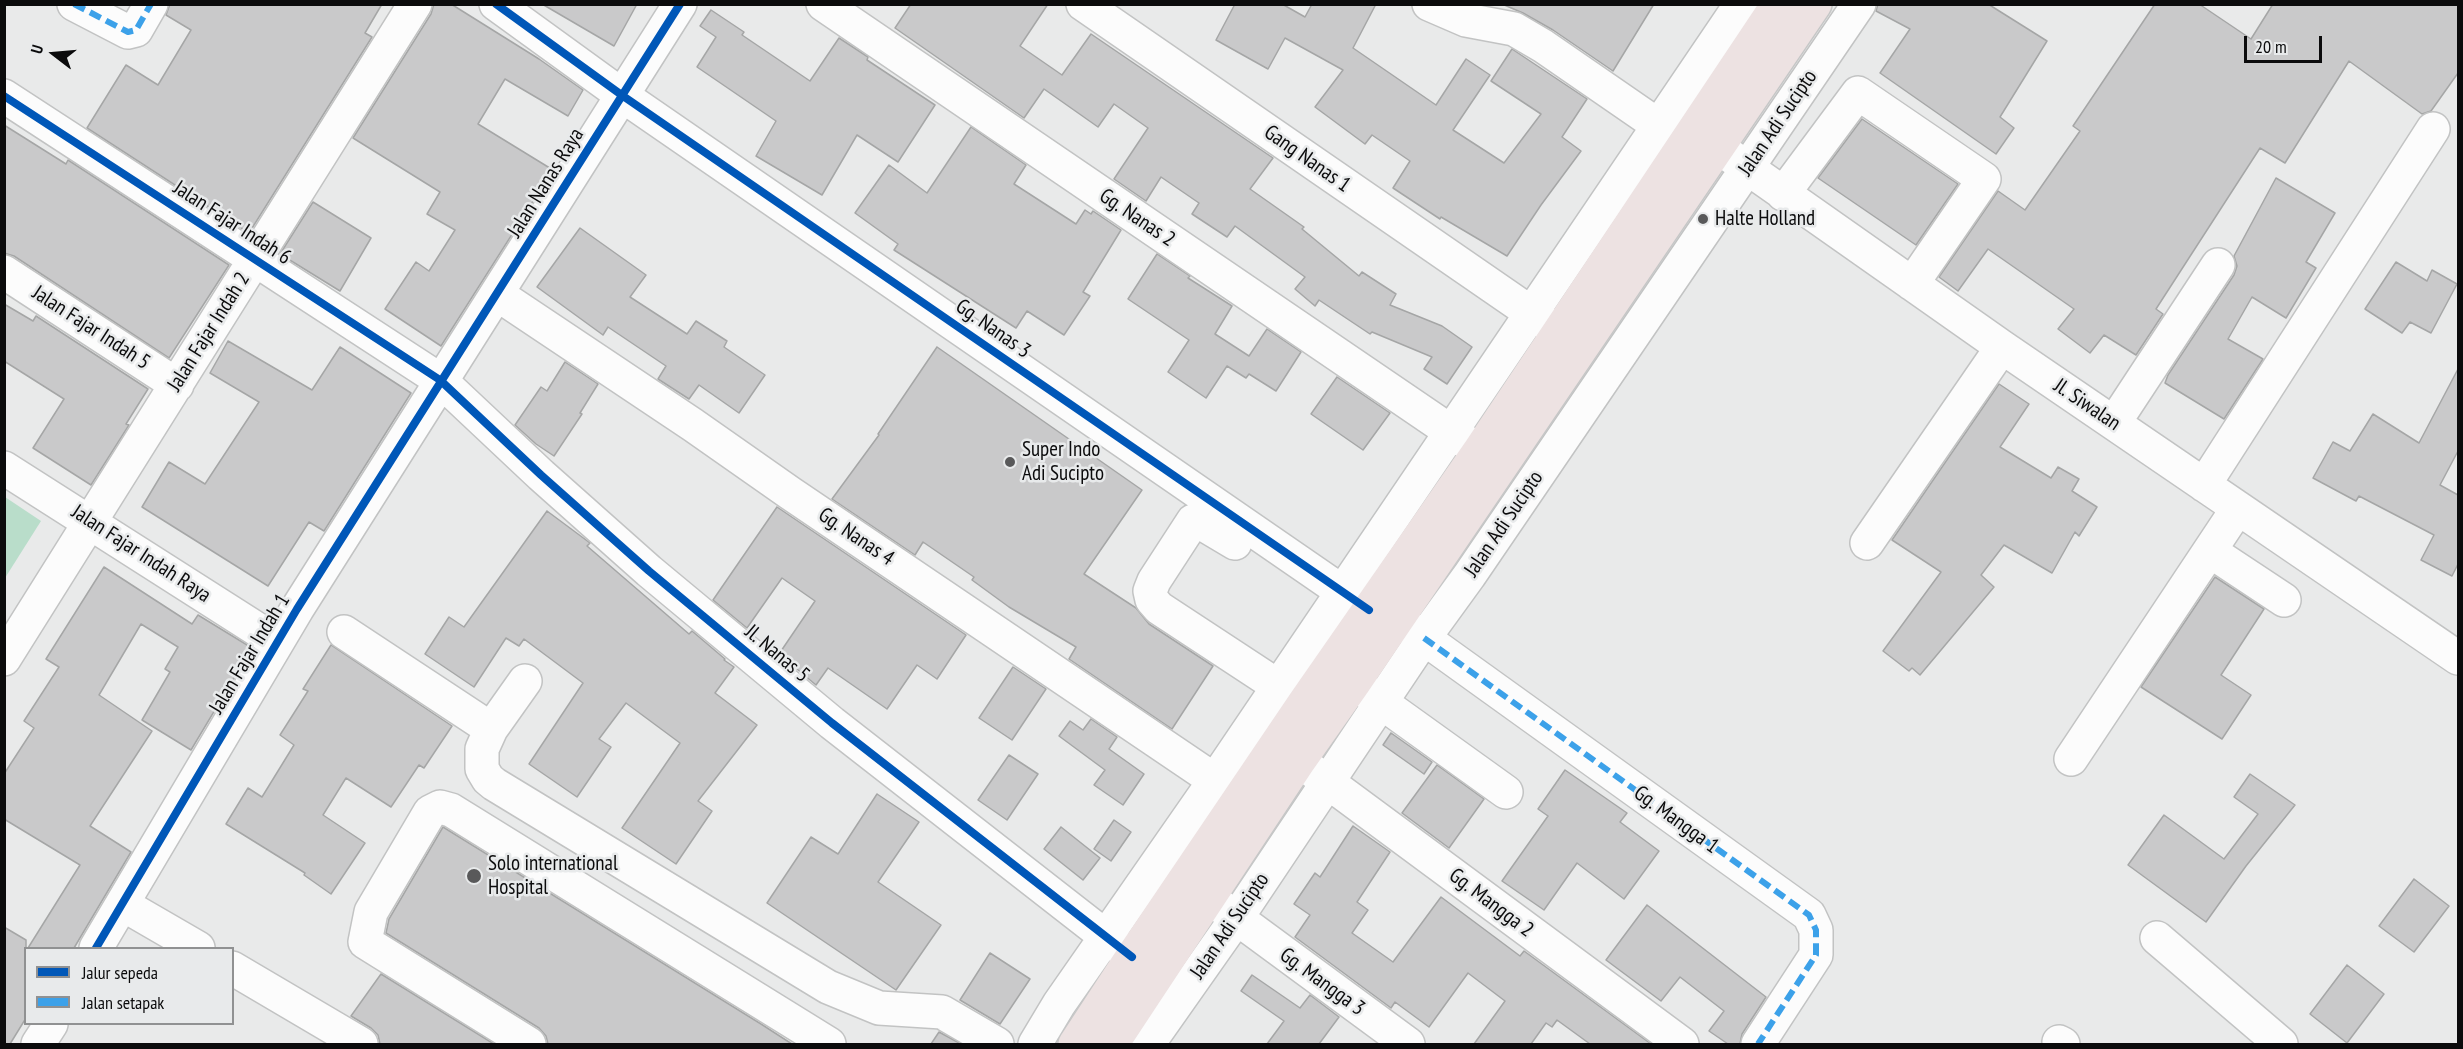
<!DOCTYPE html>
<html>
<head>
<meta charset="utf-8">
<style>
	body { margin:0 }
	#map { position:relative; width:2463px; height:1049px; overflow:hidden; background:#e9eaea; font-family:"PT Sans Narrow",sans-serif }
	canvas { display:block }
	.frame { position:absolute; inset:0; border:6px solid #0b0b0c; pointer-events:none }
	.legend { position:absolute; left:24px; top:947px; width:210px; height:78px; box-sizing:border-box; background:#e8eaeb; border:2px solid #909192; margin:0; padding:8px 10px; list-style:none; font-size:18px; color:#0b0b0c }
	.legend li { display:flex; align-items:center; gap:12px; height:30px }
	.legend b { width:30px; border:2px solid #909192 }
	.north { position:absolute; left:24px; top:24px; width:60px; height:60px; -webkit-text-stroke:4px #e8eaeb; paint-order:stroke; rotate:286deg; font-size:16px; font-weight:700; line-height:24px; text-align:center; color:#0b0b0c }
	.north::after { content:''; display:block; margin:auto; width:21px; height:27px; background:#0b0b0c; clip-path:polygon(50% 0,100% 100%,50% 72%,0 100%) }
	.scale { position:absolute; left:2244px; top:36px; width:78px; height:27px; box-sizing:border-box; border:3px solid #0b0b0c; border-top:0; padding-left:8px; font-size:18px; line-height:21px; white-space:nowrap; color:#0b0b0c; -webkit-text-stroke:4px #e8eaeb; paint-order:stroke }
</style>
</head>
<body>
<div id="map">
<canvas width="2463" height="1049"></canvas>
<div class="frame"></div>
<ul class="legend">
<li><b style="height:8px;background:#0057b8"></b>Jalur sepeda</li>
<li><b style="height:8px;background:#3ca1e9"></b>Jalan setapak</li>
</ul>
<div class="north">U</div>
<div class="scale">20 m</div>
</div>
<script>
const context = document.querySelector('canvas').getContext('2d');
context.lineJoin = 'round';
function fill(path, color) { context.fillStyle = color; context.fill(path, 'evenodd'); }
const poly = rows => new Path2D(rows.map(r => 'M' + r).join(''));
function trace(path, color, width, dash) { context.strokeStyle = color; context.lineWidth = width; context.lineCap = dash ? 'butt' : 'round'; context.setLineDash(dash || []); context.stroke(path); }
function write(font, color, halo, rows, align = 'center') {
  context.font = font + ' "PT Sans Narrow",sans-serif'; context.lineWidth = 5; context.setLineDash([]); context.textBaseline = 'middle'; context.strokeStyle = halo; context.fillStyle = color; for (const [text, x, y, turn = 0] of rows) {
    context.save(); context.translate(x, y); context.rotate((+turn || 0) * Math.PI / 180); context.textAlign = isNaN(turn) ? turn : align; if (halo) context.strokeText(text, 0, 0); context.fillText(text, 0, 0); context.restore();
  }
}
const green = poly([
	[5,497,41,521,5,578]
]);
const building = poly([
	[170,4,382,4,365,33,372,37,249,233,87,128,126,65,158,85,191,30,166,15,170,4],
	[434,4,451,4,539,59,583,90,568,116,505,79,478,124,553,170,441,346,385,309,416,262,429,271,455,230,427,214,440,192,353,138,431,14,434,4],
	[542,4,637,4,614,46,542,4],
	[911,4,1048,4,1020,46,1062,75,1091,34,1273,158,1250,189,1304,227,1302,229,1359,276,1362,272,1396,294,1390,305,1442,326,1472,347,1447,384,1424,369,1432,357,1372,332,1370,334,1319,300,1315,306,1295,289,1305,277,1235,226,1227,237,1192,214,1199,203,1161,177,1146,201,1114,179,1148,128,1114,104,1098,127,1044,89,1024,118,895,28,911,4],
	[1235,4,1282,4,1305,17,1312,4,1376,4,1353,48,1436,105,1466,59,1490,75,1453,130,1504,163,1541,114,1491,81,1512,49,1587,99,1562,137,1581,151,1541,205,1507,256,1441,217,1440,219,1393,188,1410,161,1372,135,1365,144,1315,107,1343,70,1285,38,1268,69,1216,40,1235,4],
	[1502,4,1654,4,1613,71,1553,30,1523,13,1502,4],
	[1878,4,1988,4,2047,41,2000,117,2014,128,1996,154,1880,73,1910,29,1876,11,1878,4],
	[2155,4,2199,4,2251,39,2273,4,2458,4,2458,73,2431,111,2422,114,2349,61,2285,163,2260,148,2156,309,2163,314,2136,355,2104,335,2090,353,2058,329,2074,309,1988,249,1958,291,1939,277,1998,191,2025,210,2080,131,2073,126,2155,4],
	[711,10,744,32,742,35,810,81,839,38,868,57,867,60,935,105,898,162,857,135,822,195,756,156,776,121,697,67,716,37,700,26,711,10],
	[1862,119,1958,184,1916,245,1818,178,1862,119],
	[4,125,66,164,68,160,229,265,169,358,14,256,4,253,4,125],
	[971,127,1026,165,1014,184,1076,224,1085,210,1091,214,1093,211,1121,230,1083,292,1090,296,1064,335,1027,311,1016,328,894,250,898,244,855,213,889,165,927,193,971,127],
	[2276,178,2335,213,2306,262,2316,268,2286,318,2252,297,2228,339,2263,359,2224,419,2165,383,2168,375,2234,275,2237,266,2234,256,2276,178],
	[313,202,371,238,340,291,280,254,313,202],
	[580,228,646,275,630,297,687,334,696,321,727,341,724,347,765,375,739,413,699,385,689,399,658,379,666,366,608,327,603,335,537,287,580,228],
	[1157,254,1190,276,1188,278,1232,306,1215,334,1249,356,1267,329,1301,352,1276,391,1249,374,1246,378,1227,366,1206,398,1168,372,1189,340,1128,299,1157,254],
	[2396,262,2427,281,2432,270,2457,284,2431,333,2410,322,2402,333,2365,309,2396,262],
	[4,304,33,321,36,316,148,389,126,424,129,425,91,485,33,448,64,399,4,361,4,304],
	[228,341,312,390,340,347,411,393,324,531,309,522,268,586,142,507,169,462,205,484,259,402,210,373,228,341],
	[937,347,1142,490,1084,574,1136,608,1149,624,1213,666,1172,729,1069,659,1076,647,1009,607,972,580,974,577,923,542,915,555,832,499,879,435,878,434,937,347],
	[565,362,598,384,580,413,582,414,554,456,536,444,515,425,541,387,547,391,565,362],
	[2458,369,2458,451,2440,485,2458,495,2458,564,2452,576,2421,560,2434,535,2359,496,2356,501,2313,478,2333,442,2350,451,2373,414,2419,443,2458,369],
	[1337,377,1390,413,1363,450,1311,414,1337,377],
	[1999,384,2029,404,2000,447,2051,478,2058,467,2079,479,2072,491,2097,507,2079,536,2075,532,2052,573,2004,545,1981,575,1994,587,1920,675,1912,668,1909,671,1883,651,1941,572,1892,540,1999,384],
	[777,507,966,635,937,679,917,665,887,709,828,668,816,685,779,654,815,601,782,578,747,628,713,600,777,507],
	[547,511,582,537,590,543,587,546,689,634,692,631,725,659,724,660,734,667,715,693,757,725,698,801,712,811,676,864,622,828,680,743,626,703,599,739,611,747,577,797,529,764,583,683,524,639,519,646,506,638,474,687,425,654,449,617,464,627,547,511],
	[104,567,192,624,198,615,252,648,191,750,142,720,170,672,165,669,178,647,141,624,99,695,152,731,90,826,131,852,74,948,28,948,80,865,4,819,4,774,34,728,24,721,59,667,46,659,104,567],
	[2215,577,2264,609,2221,675,2251,695,2222,739,2141,687,2215,577],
	[331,645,452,726,424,768,419,765,391,807,346,778,323,815,365,843,331,894,304,875,305,873,226,824,248,788,262,797,294,745,280,735,308,691,303,689,331,645],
	[1013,667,1046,689,1012,740,979,718,1013,667],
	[1091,719,1117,737,1109,749,1144,774,1123,805,1094,785,1105,770,1059,736,1070,721,1083,730,1091,719],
	[1391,733,1432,762,1424,774,1383,745,1391,733],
	[1009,755,1038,774,1007,820,978,800,1009,755],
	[1437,765,1484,799,1449,848,1402,813,1437,765],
	[1565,770,1627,813,1620,822,1659,851,1624,899,1577,863,1544,910,1502,881,1548,816,1538,809,1565,770],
	[2250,774,2295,805,2246,866,2206,922,2128,865,2164,815,2224,859,2258,814,2234,797,2250,774],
	[877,794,919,822,878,882,941,925,896,990,767,903,811,837,838,854,877,794],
	[1114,820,1131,832,1111,861,1094,849,1114,820],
	[1353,826,1390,852,1357,902,1368,910,1352,933,1393,962,1441,897,1520,956,1524,951,1651,1044,1590,1044,1557,1020,1552,1027,1546,1023,1531,1044,1474,1044,1505,1001,1468,973,1429,1027,1395,1002,1391,1008,1295,937,1310,915,1294,904,1315,873,1320,877,1353,826],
	[443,827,761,1024,792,1044,548,1044,546,1036,539,1028,386,933,389,919,443,827],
	[1061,827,1100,858,1083,880,1044,849,1061,827],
	[2414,879,2449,906,2414,952,2379,926,2414,879],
	[1647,905,1766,997,1742,1034,1740,1044,1728,1044,1709,1031,1724,1011,1680,977,1661,1001,1606,960,1647,905],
	[4,927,26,940,26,1018,10,1044,4,1044,4,927],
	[990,953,1030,979,1000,1024,960,1000,990,953],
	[2347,965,2384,994,2347,1043,2310,1014,2347,965],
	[381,974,494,1044,380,1044,378,1035,371,1028,351,1016,381,974],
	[1252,975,1300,1008,1310,995,1339,1017,1319,1044,1267,1044,1284,1021,1241,991,1252,975],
	[939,1032,961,1044,931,1044,939,1032]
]);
const minor = poly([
	[74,4,128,32,136,30,151,4],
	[496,4,623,96,1360,604],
	[823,4,1469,444],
	[1083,4,1550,326],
	[1429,4,1466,20,1514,29,1543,46,1659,126],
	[4,96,440,380,541,475,649,571,832,723,1132,957],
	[1729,155,2002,347,2458,658],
	[1783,194,1858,93,1984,179,1912,284],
	[4,272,177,385],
	[497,294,693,425,790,493,1232,792],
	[2114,423,2218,265],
	[4,468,277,642],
	[2204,485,2433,129],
	[1235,543,1198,521,1193,521,1154,581,1150,591,1152,600,1159,608,1296,698],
	[1867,543,2002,347],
	[2210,551,2284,600],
	[1407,626,1809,915,1816,930,1816,955,1758,1044],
	[344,632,491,729],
	[4,659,415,4],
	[525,681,491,729,482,749,482,769,488,779,494,784,828,987,879,1008,942,1012,997,1044],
	[1364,690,1506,792],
	[2071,759,2238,508],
	[1310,769,1682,1044],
	[122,904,198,948],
	[1219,905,1408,1044],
	[2157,938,2281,1044],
	[96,948,297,609,680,4],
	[232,968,361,1044],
	[2059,1042,2063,1044],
	[38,1044,51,1024],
	[529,1044,365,942,371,912,430,812,440,807,451,810,829,1044],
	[1035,1044,1059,1004,1215,780,1741,4],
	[1148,1044,1236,919,1424,638,1469,576,1859,4]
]);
const highway = poly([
	[1075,1044,1132,957,1304,703,1480,450,1778,4],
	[1112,1044,1299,761,1354,683,1815,4]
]);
const quiet = poly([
	[74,4,128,32,136,30,151,4],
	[1424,638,1809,915,1816,930,1816,955,1758,1044]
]);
const cycleway = poly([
	[496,4,623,96,1369,610],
	[4,96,440,380,541,475,649,571,832,723,1132,957],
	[96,948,297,609,680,4]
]);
const markers = [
	[1703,219,6,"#59595a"],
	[1010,462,6,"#59595a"],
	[474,876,8,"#59595a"]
];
const streetNames = [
	["Jalan Adi Sucipto",1778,123,-56],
	["Gang Nanas 1",1307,159,35],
	["Jalan Nanas Raya",546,183,-58],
	["Gg. Nanas 2",1137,218,34],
	["Jalan Fajar Indah 6",232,223,33],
	["Jalan Fajar Indah 5",91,328,33],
	["Gg. Nanas 3",993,329,35],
	["Jalan Fajar Indah 2",209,332,-58],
	["Jl. Siwalan",2087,405,34],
	["Jalan Adi Sucipto",1504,524,-56],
	["Gg. Nanas 4",856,537,34],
	["Jalan Fajar Indah Raya",141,554,33],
	["Jalan Fajar Indah 1",250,654,-59],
	["Jl. Nanas 5",777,654,40],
	["Gg. Mangga 1",1676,820,36],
	["Gg. Mangga 2",1491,903,37],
	["Jalan Adi Sucipto",1230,926,-56],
	["Gg. Mangga 3",1322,982,36]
];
const poiNames = [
	["Halte Holland",1715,219],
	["Super Indo",1022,450],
	["Adi Sucipto",1022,474],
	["Solo international",488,864],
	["Hospital",488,888]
];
fill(green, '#b9ddca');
fill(building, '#c9c9ca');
trace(building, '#a5a6a6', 1.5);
trace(minor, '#c2c3c3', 36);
trace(highway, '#c6c7c7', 36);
trace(minor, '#fcfcfc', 33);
trace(highway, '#ede2e2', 33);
trace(quiet, '#3ca1e9', 6, [12, 6]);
trace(cycleway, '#0057b8', 8);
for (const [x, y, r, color] of markers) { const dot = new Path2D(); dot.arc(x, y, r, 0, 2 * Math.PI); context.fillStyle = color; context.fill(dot); trace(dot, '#e8eaeb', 2); }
write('21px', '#0b0b0c', '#e8eaeb', streetNames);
write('21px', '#0b0b0c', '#e8eaeb', poiNames, 'left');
</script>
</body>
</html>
